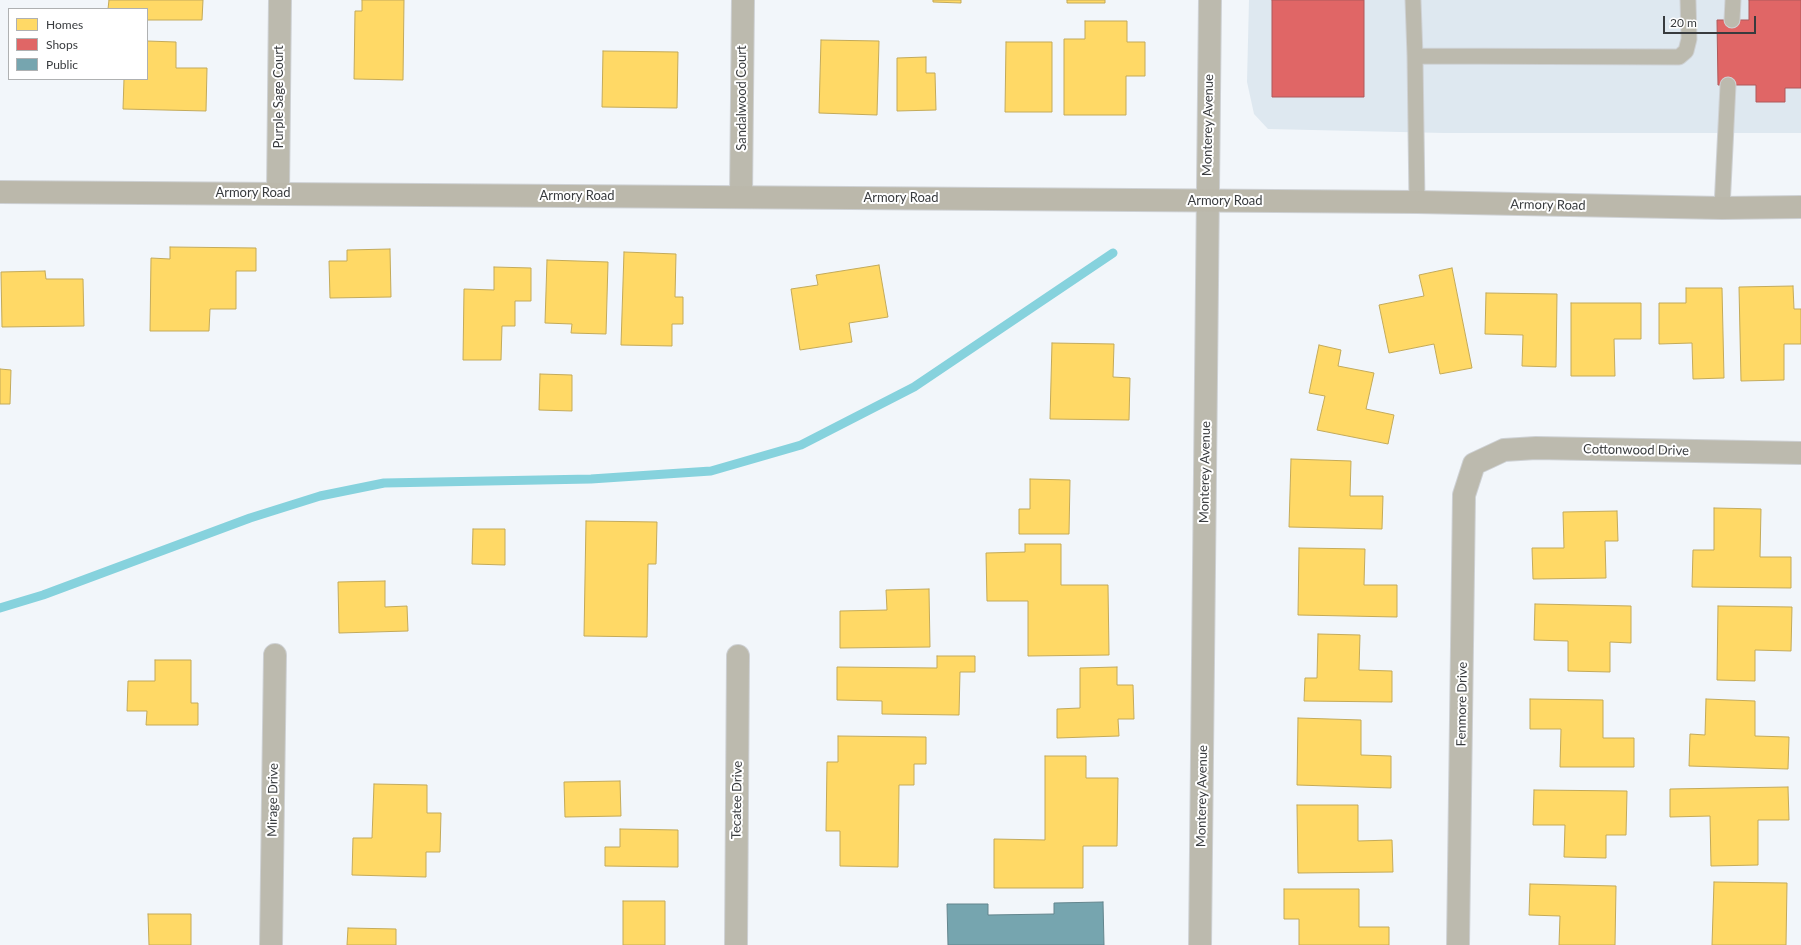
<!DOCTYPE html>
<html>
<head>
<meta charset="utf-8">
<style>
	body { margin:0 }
	#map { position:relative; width:1801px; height:945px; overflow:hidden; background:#f2f6fa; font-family:Lato,sans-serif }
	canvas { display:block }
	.legend { position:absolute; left:8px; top:8px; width:140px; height:72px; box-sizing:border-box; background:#fff; border:1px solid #afb1b2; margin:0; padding:5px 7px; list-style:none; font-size:12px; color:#383b3e }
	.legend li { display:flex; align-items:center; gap:8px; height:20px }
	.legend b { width:20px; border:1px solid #afb1b2 }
	.scale { position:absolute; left:1663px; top:16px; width:93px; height:18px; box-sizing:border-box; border:2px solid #383b3e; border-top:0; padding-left:5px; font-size:12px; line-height:14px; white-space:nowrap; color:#383b3e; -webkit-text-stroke:3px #fff; paint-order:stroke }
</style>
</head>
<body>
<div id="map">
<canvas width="1801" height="945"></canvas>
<ul class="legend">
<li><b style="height:11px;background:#ffd966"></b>Homes</li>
<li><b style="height:11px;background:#e06666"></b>Shops</li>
<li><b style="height:11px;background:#76a5af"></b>Public</li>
</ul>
<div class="scale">20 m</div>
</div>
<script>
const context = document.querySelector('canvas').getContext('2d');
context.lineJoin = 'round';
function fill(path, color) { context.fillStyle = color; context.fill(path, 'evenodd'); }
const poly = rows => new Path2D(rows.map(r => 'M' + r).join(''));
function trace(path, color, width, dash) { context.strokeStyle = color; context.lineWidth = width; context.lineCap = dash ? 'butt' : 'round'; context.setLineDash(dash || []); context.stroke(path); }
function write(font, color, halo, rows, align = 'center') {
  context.font = font + ' Lato,sans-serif'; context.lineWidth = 4; context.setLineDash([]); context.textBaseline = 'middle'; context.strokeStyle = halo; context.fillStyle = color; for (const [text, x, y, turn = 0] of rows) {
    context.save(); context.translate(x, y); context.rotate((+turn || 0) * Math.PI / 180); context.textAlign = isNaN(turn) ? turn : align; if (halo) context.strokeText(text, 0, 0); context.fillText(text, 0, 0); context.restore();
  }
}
const built = poly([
	[1249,0,1801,0,1801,133,1444,133,1268,129,1254,114,1247,82]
]);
const homes = poly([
	[109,0,203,0,202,20,147,20,147,9,108,9,109,0],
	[362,0,404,0,403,80,354,79,355,11,362,11,362,0],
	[933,0,961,0,961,3,933,2,933,0],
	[1067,0,1105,0,1105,3,1067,3,1067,0],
	[1085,21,1127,21,1127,42,1145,42,1145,76,1126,76,1126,115,1064,115,1064,39,1085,39,1085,21],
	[821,40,879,41,877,115,819,113,821,40],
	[147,41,176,42,176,68,207,68,206,111,123,109,124,79,147,79,147,41],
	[1006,42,1052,42,1052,112,1005,112,1006,42],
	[603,51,678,52,677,108,602,107,603,51],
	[926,57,926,73,935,73,936,110,897,111,897,58,926,57],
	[170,247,256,248,256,271,236,271,236,309,210,309,209,331,150,331,151,258,170,259,170,247],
	[390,249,391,297,330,298,329,261,347,261,347,250,390,249],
	[624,252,676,254,675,297,683,297,683,324,672,324,672,346,621,345,624,252],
	[547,260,608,262,606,334,571,333,572,324,545,323,547,260],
	[879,265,888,317,849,323,852,342,800,350,791,289,818,285,816,275,879,265],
	[494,267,531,268,531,301,515,301,515,326,502,326,501,360,463,360,464,289,494,290,494,267],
	[1452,268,1472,368,1440,374,1434,344,1389,353,1379,305,1424,296,1419,275,1452,268],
	[45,271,46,279,83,279,84,326,2,327,1,272,45,271],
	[1793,286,1794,309,1801,309,1801,344,1784,344,1784,380,1741,381,1739,287,1793,286],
	[1686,288,1722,288,1724,378,1693,379,1692,343,1659,344,1659,303,1686,303,1686,288],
	[1486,293,1557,294,1556,367,1522,366,1523,335,1485,334,1486,293],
	[1571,303,1641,303,1641,339,1614,339,1615,376,1571,376,1571,303],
	[1052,343,1114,344,1113,377,1130,378,1129,420,1050,419,1052,343],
	[1319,345,1341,350,1338,366,1374,373,1366,409,1394,415,1388,444,1317,430,1325,396,1309,393,1319,345],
	[0,369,11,370,10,404,0,404,0,369],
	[540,374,572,375,572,411,539,410,540,374],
	[1291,459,1351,461,1350,496,1383,496,1382,529,1289,527,1291,459],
	[1030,479,1070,480,1069,534,1019,534,1019,509,1030,509,1030,479],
	[1714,508,1761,509,1760,557,1791,557,1791,588,1692,587,1693,550,1714,550,1714,508],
	[1617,511,1618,541,1605,541,1606,578,1533,579,1532,548,1564,548,1563,512,1617,511],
	[586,521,657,522,656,564,648,564,647,637,584,636,586,521],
	[473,529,505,529,505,565,472,564,473,529],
	[1025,544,1061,544,1061,585,1108,585,1109,655,1028,656,1028,601,987,601,986,553,1025,552,1025,544],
	[1299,548,1365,549,1364,585,1397,585,1397,617,1298,615,1299,548],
	[385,581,385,607,407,606,408,631,339,633,338,582,385,581],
	[929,589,930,647,840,648,840,611,887,610,886,590,929,589],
	[1535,604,1631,606,1631,643,1610,642,1610,672,1568,671,1568,641,1534,640,1535,604],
	[1718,606,1792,607,1791,651,1755,650,1755,681,1717,680,1718,606],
	[1318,634,1360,635,1359,670,1392,671,1392,702,1304,701,1305,678,1317,678,1318,634],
	[937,656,975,656,975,672,960,672,959,715,882,714,882,701,837,700,837,667,937,668,937,656],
	[155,660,191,660,191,703,198,703,198,725,146,725,147,711,127,711,128,681,155,681,155,660],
	[1117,667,1117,685,1133,685,1134,719,1118,719,1119,736,1057,738,1057,709,1080,708,1080,668,1117,667],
	[1530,699,1603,700,1603,738,1634,738,1634,767,1560,767,1561,729,1530,729,1530,699],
	[1706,699,1755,701,1755,736,1789,737,1788,769,1689,766,1690,734,1705,735,1706,699],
	[1298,718,1361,720,1361,755,1391,756,1391,788,1297,785,1298,718],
	[838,736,926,737,926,764,914,764,914,785,899,785,898,867,840,866,840,831,826,831,827,762,838,762,838,736],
	[1045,756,1086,756,1086,778,1118,778,1117,846,1083,846,1083,888,994,888,994,839,1045,840,1045,756],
	[620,781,621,816,565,817,564,782,620,781],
	[374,784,427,785,427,813,441,813,440,852,426,852,426,877,352,875,353,838,372,838,374,784],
	[1788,787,1789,820,1758,820,1758,865,1711,866,1710,816,1670,817,1670,789,1788,787],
	[1534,790,1627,791,1626,835,1606,835,1606,858,1564,857,1565,825,1533,825,1534,790],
	[1297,805,1358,805,1358,841,1392,840,1393,872,1298,873,1297,805],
	[620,829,678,830,678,867,605,866,605,847,620,847,620,829],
	[1714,882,1787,883,1786,945,1712,945,1714,882],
	[1530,884,1616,886,1615,945,1559,945,1560,916,1529,915,1530,884],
	[1284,889,1359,889,1359,927,1389,927,1389,945,1299,945,1299,919,1284,919,1284,889],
	[623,901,665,901,665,945,623,945,623,901],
	[148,914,191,914,191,945,149,945,148,914],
	[348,928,396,929,396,945,347,945,348,928]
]);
const shops = poly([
	[1272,0,1364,0,1364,97,1272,97,1272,0],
	[1749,0,1801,0,1801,88,1785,88,1785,102,1756,102,1756,85,1718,85,1717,20,1749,20,1749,0]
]);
const public = poly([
	[1103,902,1104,945,948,945,947,904,988,904,988,915,1054,914,1054,903,1103,902]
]);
const stream = poly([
	[0,608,43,595,250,518,320,496,384,483,591,479,711,471,801,445,914,387,1113,253]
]);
const service = poly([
	[1413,0,1415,56,1679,57,1686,51,1689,39,1688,0],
	[1732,20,1733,0],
	[1415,56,1417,202],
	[1722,208,1728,85]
]);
const minor = poly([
	[278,193,280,0],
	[741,197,743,0],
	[271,945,275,655],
	[736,945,738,656],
	[1200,945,1210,0],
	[1458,945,1464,495,1474,464,1504,450,1536,448,1801,453]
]);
const secondary = poly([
	[0,192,1417,202,1722,208,1801,207]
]);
const streetNames = [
	["Purple Sage Court",279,97,-90],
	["Sandalwood Court",742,98,-90],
	["Monterey Avenue",1208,125,-89],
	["Armory Road",253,193],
	["Armory Road",577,196],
	["Armory Road",901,198],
	["Armory Road",1225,201],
	["Armory Road",1548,205,1],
	["Cottonwood Drive",1636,450,1],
	["Monterey Avenue",1205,472,-89],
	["Fenmore Drive",1462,704,-89],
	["Monterey Avenue",1202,796,-89],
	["Mirage Drive",273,800,-89],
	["Tecatee Drive",737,800,-89]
];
fill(built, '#dee8f0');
fill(homes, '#ffd966');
trace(homes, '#c3aa5a', 1);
fill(shops, '#e06666');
trace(shops, '#ae595a', 1);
fill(public, '#76a5af');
trace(public, '#63858d', 1);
trace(stream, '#86d2dd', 9);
trace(service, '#ced1d4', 17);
trace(minor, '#ced1d4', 24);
trace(secondary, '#ced1d4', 24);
trace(service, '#bcbaae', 15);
trace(minor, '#bcbaae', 22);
trace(secondary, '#bbb8ab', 22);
write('13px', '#383b3e', '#fff', streetNames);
</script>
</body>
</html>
